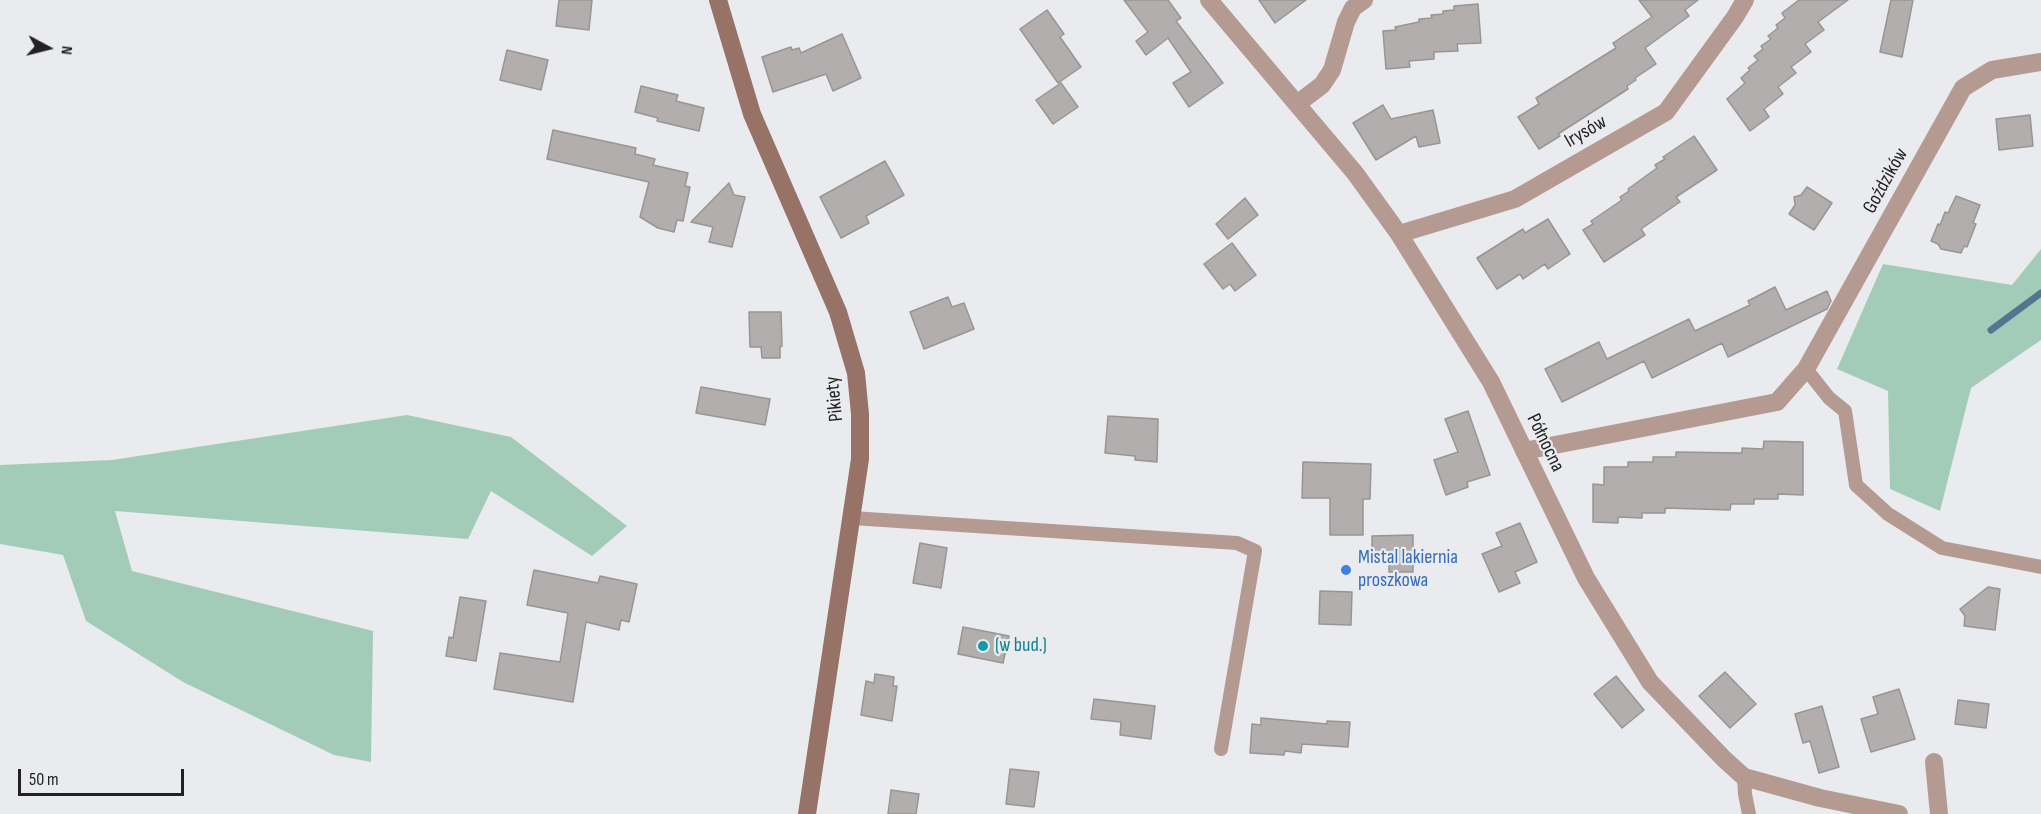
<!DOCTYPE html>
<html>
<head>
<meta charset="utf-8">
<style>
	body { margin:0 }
	#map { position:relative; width:2041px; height:814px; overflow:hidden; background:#eaebef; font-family:"Sofia Sans Condensed",sans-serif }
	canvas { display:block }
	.north { position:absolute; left:18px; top:18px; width:60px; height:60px; -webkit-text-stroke:4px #eaebef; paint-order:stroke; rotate:97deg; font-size:16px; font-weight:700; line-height:24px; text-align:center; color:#222223 }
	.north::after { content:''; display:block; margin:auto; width:21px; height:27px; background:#222223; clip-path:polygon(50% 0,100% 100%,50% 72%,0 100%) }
	.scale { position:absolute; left:18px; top:769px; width:166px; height:27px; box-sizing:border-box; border:3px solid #222223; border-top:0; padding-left:8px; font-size:18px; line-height:21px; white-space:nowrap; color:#222223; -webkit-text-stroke:4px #eaebef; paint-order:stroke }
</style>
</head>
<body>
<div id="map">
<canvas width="2041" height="814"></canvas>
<div class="north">N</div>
<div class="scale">50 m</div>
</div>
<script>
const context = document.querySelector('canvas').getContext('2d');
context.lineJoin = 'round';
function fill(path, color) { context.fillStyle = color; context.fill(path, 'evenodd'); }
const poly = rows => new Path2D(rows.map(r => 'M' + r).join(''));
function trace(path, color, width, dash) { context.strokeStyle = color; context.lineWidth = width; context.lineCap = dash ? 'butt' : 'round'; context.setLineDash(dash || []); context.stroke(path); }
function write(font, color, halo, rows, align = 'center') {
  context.font = font + ' "Sofia Sans Condensed",sans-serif'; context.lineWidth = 4.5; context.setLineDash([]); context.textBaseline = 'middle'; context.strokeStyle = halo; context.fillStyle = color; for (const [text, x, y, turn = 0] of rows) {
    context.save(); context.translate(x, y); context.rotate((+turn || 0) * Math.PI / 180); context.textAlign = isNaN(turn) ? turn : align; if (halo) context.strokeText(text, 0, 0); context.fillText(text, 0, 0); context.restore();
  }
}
const green = poly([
	[2041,249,2041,340,1971,388,1940,511,1890,489,1888,391,1837,369,1883,264,2012,285],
	[407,415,511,437,627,526,592,556,491,491,468,539,115,511,132,571,373,631,371,762,334,755,183,682,86,621,63,555,0,544,0,465,112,460]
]);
const stream = poly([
	[1991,330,2041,293]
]);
const building = poly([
	[559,0,592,0,589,30,556,26,559,0],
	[1124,0,1168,0,1181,18,1176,21,1223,83,1189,107,1173,83,1191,72,1168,38,1146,55,1136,41,1148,32,1124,0],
	[1259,0,1306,0,1275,23,1259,0],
	[1639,0,1698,0,1685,10,1689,16,1645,48,1656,64,1635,78,1636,80,1627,86,1628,89,1558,134,1560,136,1539,149,1518,117,1539,104,1536,98,1616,48,1613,43,1652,17,1639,0],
	[1799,0,1848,0,1818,22,1824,30,1805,44,1811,52,1791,67,1796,73,1778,87,1783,94,1764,109,1769,117,1750,131,1727,99,1745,83,1741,78,1750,70,1748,68,1758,60,1754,56,1763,49,1761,46,1771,39,1768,36,1778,28,1776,25,1785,18,1782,13,1799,0],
	[1891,0,1913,0,1902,57,1880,52,1891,0],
	[1478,4,1481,43,1457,44,1458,51,1434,52,1434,59,1409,61,1410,67,1386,69,1383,31,1396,30,1395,27,1419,22,1419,19,1432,18,1431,15,1443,14,1443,11,1454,10,1454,6,1478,4],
	[1047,10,1064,34,1060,37,1081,67,1058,83,1020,29,1047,10],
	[842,34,861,78,833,91,826,74,773,92,762,57,791,47,792,50,799,48,801,53,842,34],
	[507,50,548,60,541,90,500,80,507,50],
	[1061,83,1078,107,1053,124,1036,100,1061,83],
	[641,86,678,95,676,101,704,108,699,131,657,121,658,118,635,112,641,86],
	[1383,105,1391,119,1433,110,1440,143,1419,147,1416,136,1376,160,1353,123,1383,105],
	[2030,115,2033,146,1999,150,1996,119,2030,115],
	[553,130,636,148,635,154,655,159,653,165,688,173,685,186,690,187,683,221,677,220,674,232,658,228,640,217,649,182,547,159,553,130],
	[1694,136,1717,170,1676,197,1680,202,1641,229,1645,235,1604,262,1583,230,1593,224,1591,221,1622,200,1620,197,1629,191,1628,189,1657,168,1655,165,1665,159,1663,157,1694,136],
	[885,161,904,195,866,216,869,223,841,238,820,197,885,161],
	[729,183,734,195,745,197,732,247,709,242,713,227,691,222,729,183],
	[1807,187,1832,203,1814,230,1789,214,1795,205,1794,197,1801,195,1807,187],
	[1956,196,1980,205,1973,223,1976,224,1967,247,1964,246,1961,253,1941,249,1938,244,1931,241,1938,224,1940,225,1945,212,1948,213,1956,196],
	[1245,198,1258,215,1228,239,1216,224,1245,198],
	[1548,219,1570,254,1548,269,1545,264,1523,279,1520,274,1497,289,1477,258,1523,229,1525,233,1548,219],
	[1232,243,1256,275,1235,291,1230,284,1223,289,1204,264,1232,243],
	[1775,287,1786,310,1827,291,1831,301,1827,309,1728,357,1722,343,1652,378,1644,361,1562,402,1545,369,1599,342,1607,359,1689,319,1695,331,1750,305,1748,301,1775,287],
	[948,297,952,307,964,303,974,329,924,349,910,312,948,297],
	[749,312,781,312,782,346,780,347,780,358,762,358,761,347,750,347,749,312],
	[701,387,770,399,765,425,696,413,701,387],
	[1468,411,1490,475,1467,482,1468,487,1446,495,1434,460,1458,452,1445,419,1468,411],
	[1108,416,1158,419,1157,462,1135,460,1135,456,1105,453,1108,416],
	[1764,441,1803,442,1803,495,1778,494,1778,499,1754,499,1754,504,1731,504,1730,510,1665,508,1665,513,1642,513,1642,518,1618,517,1618,523,1593,522,1593,484,1604,485,1604,467,1628,467,1628,462,1653,462,1653,457,1676,457,1676,452,1742,453,1742,448,1763,449,1764,441],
	[1303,462,1371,464,1370,499,1363,499,1363,535,1330,535,1330,498,1302,498,1303,462],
	[1520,523,1537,562,1515,572,1520,583,1499,592,1482,554,1502,546,1496,533,1520,523],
	[1413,535,1413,572,1389,572,1389,561,1372,561,1372,536,1413,535],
	[920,543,947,548,941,588,913,583,920,543],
	[534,570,598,583,600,576,637,584,629,622,621,620,619,630,586,622,573,702,494,689,500,653,560,662,568,613,527,605,534,570],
	[1988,587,2000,589,1995,630,1964,626,1965,616,1960,609,1988,587],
	[1320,591,1352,592,1351,625,1319,624,1320,591],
	[460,597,486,601,476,661,446,656,449,637,453,638,460,597],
	[963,627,1009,636,1003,663,958,654,963,627],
	[1725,672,1756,704,1730,728,1699,696,1725,672],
	[875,674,894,677,893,686,897,686,892,721,861,715,866,681,874,683,875,674],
	[1616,676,1644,710,1622,728,1594,694,1616,676],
	[1899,689,1915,739,1871,752,1861,719,1878,714,1873,697,1899,689],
	[1094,699,1155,706,1151,739,1120,735,1121,722,1091,719,1094,699],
	[1958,700,1989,704,1986,728,1955,724,1958,700],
	[1822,706,1839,767,1819,773,1810,741,1803,743,1795,714,1822,706],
	[1261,718,1327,724,1327,721,1350,722,1348,747,1302,744,1301,753,1285,751,1284,755,1250,753,1252,724,1261,725,1261,718],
	[1010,769,1039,772,1034,807,1006,804,1010,769],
	[891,790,919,794,916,814,888,814,891,790]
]);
const lane = poly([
	[1806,369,1829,398,1845,411,1856,485,1888,514,1942,548,2041,567],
	[852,518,1237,543,1255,551,1221,749],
	[1744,777,1745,794,1749,814]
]);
const street = poly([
	[1209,0,1355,173,1399,234,1491,382,1586,578,1650,682,1724,759,1744,777,1820,798,1899,814],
	[1297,104,1322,85,1332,70,1346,22,1353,8,1364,0],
	[1399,234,1515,199,1666,112,1735,17,1745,0],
	[1524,451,1777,402,1806,369,1963,88,1992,70,2041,62],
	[1934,762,1939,814]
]);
const secondary = poly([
	[718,0,752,114,838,312,856,373,860,414,860,459,807,814]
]);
const markers = [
	[1346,570,6,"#3f7fe0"],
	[983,646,6,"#0f9aa8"]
];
const streetNames = [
	["Irysów",1586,132,-30],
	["Goździków",1886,181,-61],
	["Pikiety",835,399,-96],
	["Północna",1545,443,64]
];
const shopNames = [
	["Mistal lakiernia",1358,558],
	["proszkowa",1358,581]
];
const cultureNames = [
	["(w bud.)",995,646]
];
fill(green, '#a3ccb8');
trace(stream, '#51768d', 7);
fill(building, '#b2aead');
trace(building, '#989593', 1.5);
trace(lane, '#b49a91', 14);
trace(street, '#b49a91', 18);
trace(secondary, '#977266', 18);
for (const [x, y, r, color] of markers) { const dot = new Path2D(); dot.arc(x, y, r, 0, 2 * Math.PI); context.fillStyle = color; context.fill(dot); trace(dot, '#eaebef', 2); }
write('20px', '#222223', '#eaebef', streetNames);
write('20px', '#366cbe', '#eaebef', shopNames, 'left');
write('20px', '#0d838f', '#eaebef', cultureNames, 'left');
</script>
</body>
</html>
